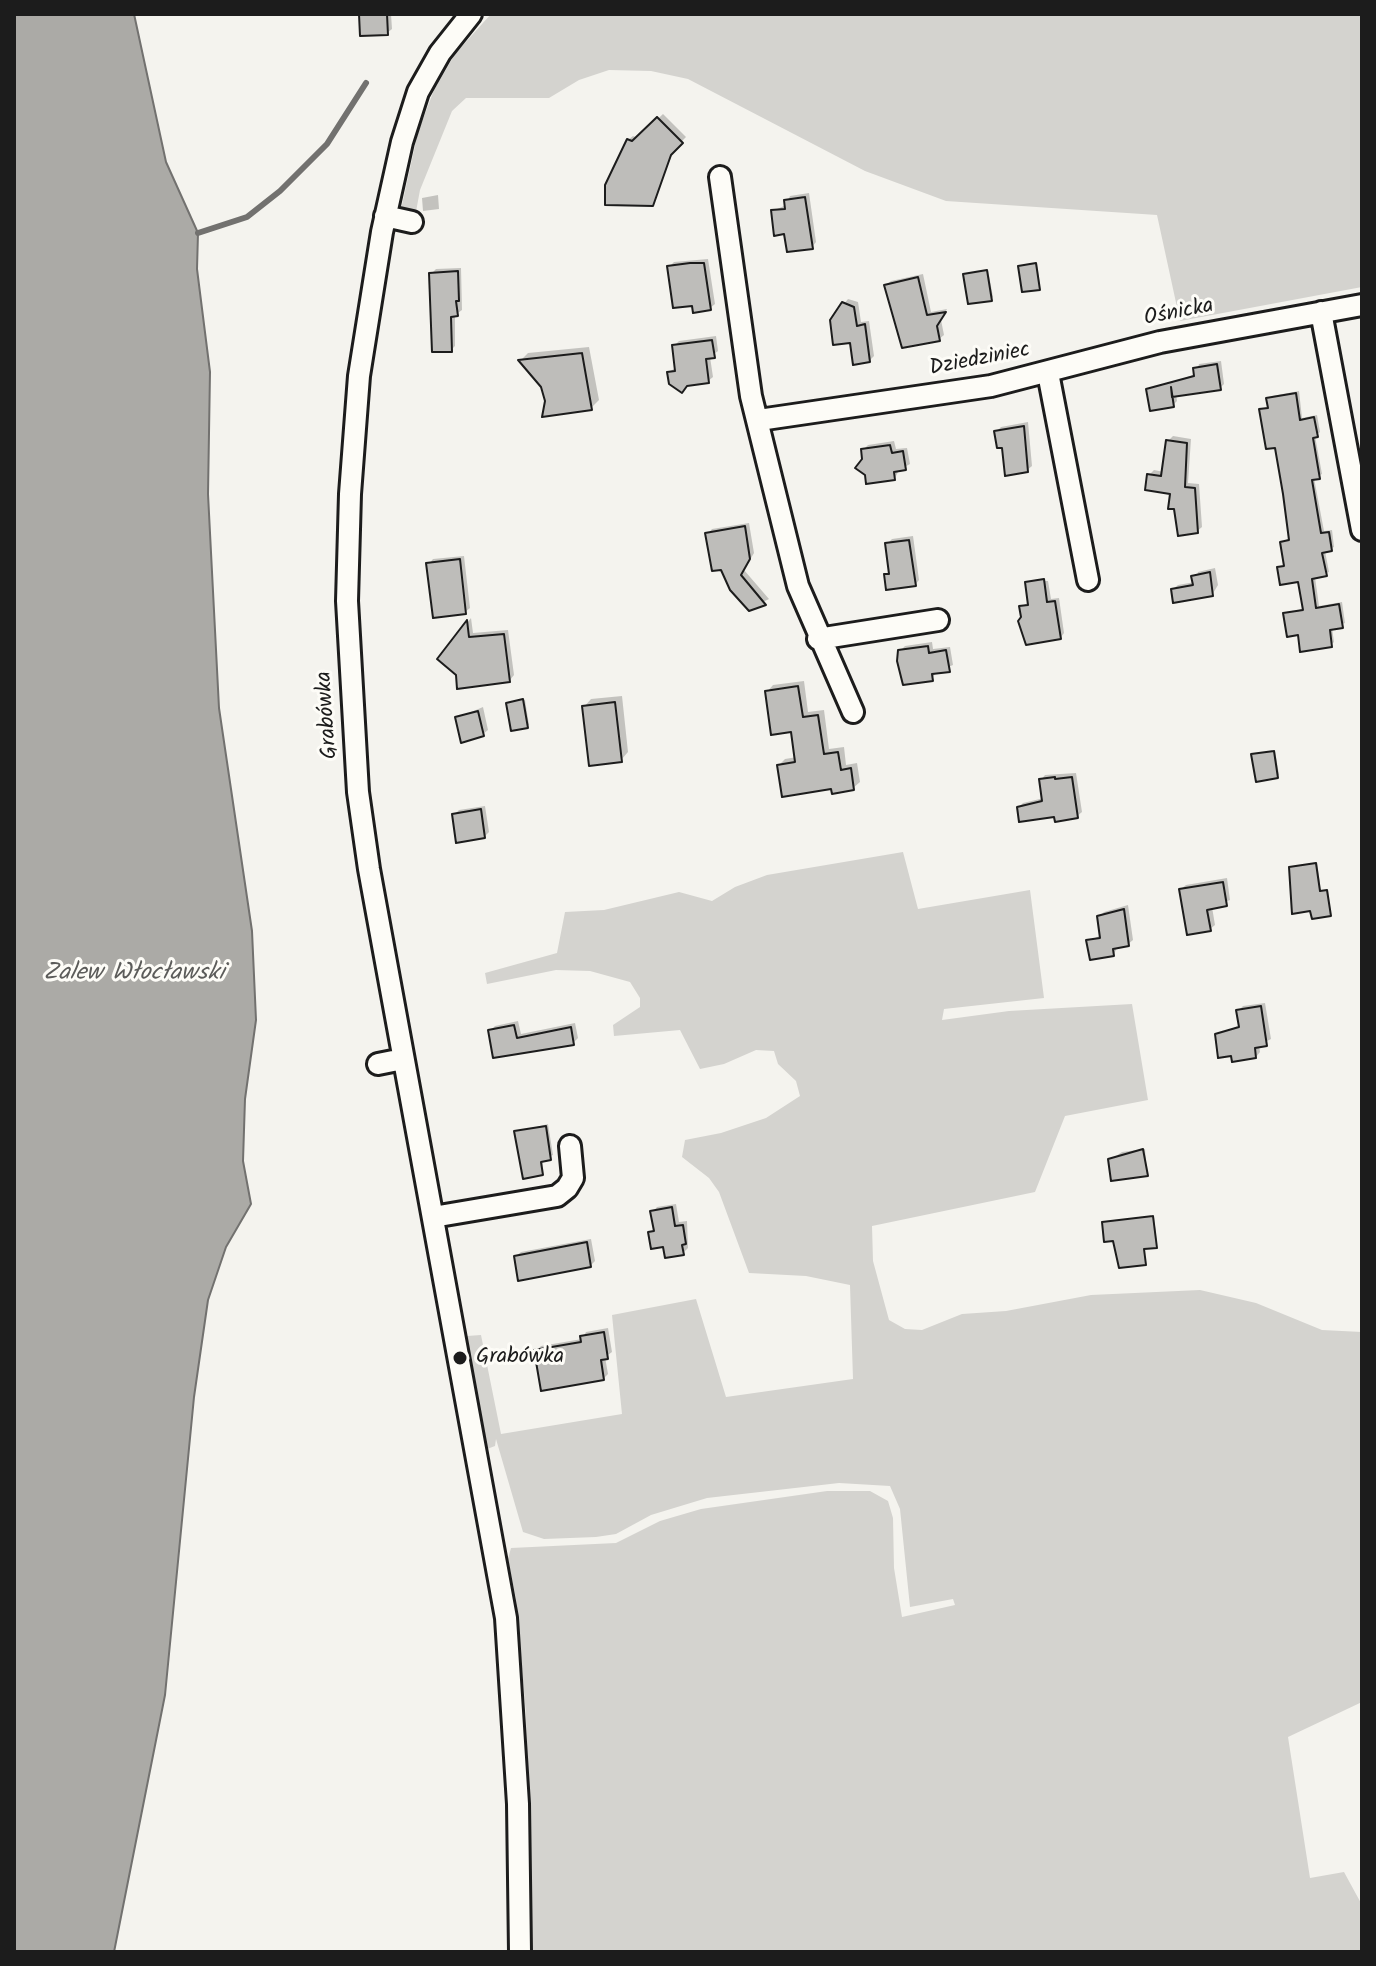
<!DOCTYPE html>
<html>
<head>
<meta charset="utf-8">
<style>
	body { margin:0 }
	#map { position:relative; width:1376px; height:1966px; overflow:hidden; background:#f4f3ee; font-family:Kalam,sans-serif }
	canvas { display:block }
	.frame { position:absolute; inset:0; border:16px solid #1c1c1c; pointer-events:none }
</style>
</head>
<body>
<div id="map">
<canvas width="1376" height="1966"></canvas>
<div class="frame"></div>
</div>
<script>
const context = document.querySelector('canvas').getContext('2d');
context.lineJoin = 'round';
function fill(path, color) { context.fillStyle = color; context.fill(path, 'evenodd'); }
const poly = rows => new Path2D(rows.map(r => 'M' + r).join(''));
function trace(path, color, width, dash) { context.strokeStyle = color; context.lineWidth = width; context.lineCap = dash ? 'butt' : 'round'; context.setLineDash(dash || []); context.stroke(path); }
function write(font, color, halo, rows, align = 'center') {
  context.font = font + ' Kalam,sans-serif'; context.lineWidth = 6; context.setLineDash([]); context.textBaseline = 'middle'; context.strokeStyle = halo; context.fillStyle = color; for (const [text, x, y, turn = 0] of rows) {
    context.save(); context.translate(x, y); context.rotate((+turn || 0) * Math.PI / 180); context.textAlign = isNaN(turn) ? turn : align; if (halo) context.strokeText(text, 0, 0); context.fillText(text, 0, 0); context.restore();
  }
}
const green = poly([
	[491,14,1362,14,1362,287,1180,321,1157,215,946,201,865,171,688,79,651,71,609,70,579,80,549,98,466,98,452,111,420,190,415,217,400,214,418,132,434,90,455,54],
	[903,852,918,909,1030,890,1044,998,944,1009,942,1020,1009,1011,1132,1004,1148,1100,1065,1116,1035,1192,872,1226,873,1261,889,1320,905,1329,922,1330,962,1314,1006,1311,1091,1295,1200,1290,1256,1303,1322,1330,1362,1332,1362,1702,1288,1737,1310,1878,1344,1872,1362,1905,1362,1952,530,1952,526,1715,516,1599,508,1559,511,1548,616,1543,660,1521,701,1509,827,1491,870,1491,888,1501,893,1518,894,1568,902,1617,955,1605,953,1599,910,1607,900,1509,890,1486,839,1483,707,1498,651,1515,616,1534,596,1537,544,1539,523,1532,496,1439,495,1446,487,1449,467,1336,481,1335,501,1434,622,1414,612,1315,696,1299,726,1397,853,1379,850,1285,806,1276,749,1273,719,1192,709,1178,682,1157,685,1140,721,1133,766,1118,800,1096,796,1081,778,1064,774,1051,756,1050,724,1064,700,1069,680,1030,614,1036,613,1025,640,1007,640,998,630,982,590,971,556,970,487,984,485,973,557,953,565,912,604,910,679,892,712,901,735,887,767,875]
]);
const water = poly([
	[14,14,134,14,166,162,198,233,197,269,210,372,208,494,219,708,252,931,256,1020,245,1099,243,1161,251,1204,226,1247,208,1300,194,1397,165,1695,114,1952,14,1952,14,14]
]);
const shadow = poly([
	[361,14,391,14,392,29,387,33],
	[663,114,686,137,675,148,652,204,628,140,633,136,638,138],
	[809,193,816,242,812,247,786,232,773,211,786,205,790,196],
	[438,195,439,209,423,211,422,198],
	[708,259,715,304,710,308,669,267,674,262],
	[1037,263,1040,286,1039,288,1020,266],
	[461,268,462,310,455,315,455,346,451,350,431,274,436,269],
	[988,270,993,297,991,299,966,275],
	[923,274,931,312,947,309,941,320,944,335,939,339,886,285,891,281],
	[848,299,858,302,861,322,869,321,874,356,869,361,844,304],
	[716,336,718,351,710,357,713,377,708,381,669,372,677,367,674,346,679,341],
	[589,347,599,400,591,408,547,401,543,386,521,360,528,353],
	[1221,361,1224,384,1220,388,1176,394,1177,401,1173,405,1149,390,1196,374,1199,364],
	[1299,391,1302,418,1317,415,1320,432,1315,436,1322,474,1314,478,1324,531,1332,530,1334,547,1325,551,1329,572,1315,577,1319,606,1342,602,1345,623,1332,628,1334,642,1331,645,1299,633,1286,614,1304,608,1299,579,1280,568,1286,564,1282,542,1290,538,1277,446,1261,410,1269,406,1272,396],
	[1028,422,1032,466,1027,470,1003,446,996,432,1001,427],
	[1173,436,1191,439,1188,483,1199,484,1202,527,1197,531,1173,492,1149,475,1154,470,1164,472,1168,441],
	[894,441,896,449,907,448,910,464,899,470,895,478,864,460,863,450,868,445],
	[749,523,754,553,744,570,769,599,749,609,708,534,712,529],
	[913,536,919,580,915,585,886,575,891,570,887,544,892,539],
	[464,556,470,608,465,612,429,564,433,559],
	[1215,568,1218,585,1212,595,1173,589,1178,585,1195,582,1198,572],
	[1028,581,1048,581,1051,599,1059,598,1064,633,1061,637,1021,607,1029,602],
	[471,618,473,633,508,630,514,675,510,680,457,674,439,659],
	[932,642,933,649,950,647,953,665,936,672,932,679,900,651,905,646],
	[804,681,808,712,824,710,829,749,844,747,846,765,857,763,860,782,853,788,832,787,779,765,785,759,797,757,793,730,767,692,773,685],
	[622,696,628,752,621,760,584,707,591,699],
	[525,700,529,725,527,726,508,705],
	[483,707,488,730,483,734,457,718],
	[1275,750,1279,775,1277,776,1254,755],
	[1076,773,1082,812,1077,816,1019,807,1023,803,1044,798,1041,780,1045,775],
	[485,806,489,832,484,837,454,815,459,810],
	[1317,862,1321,891,1328,889,1330,914,1291,868],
	[1227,878,1230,900,1212,907,1215,925,1210,929,1181,889,1186,885],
	[1128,905,1133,940,1128,944,1118,946,1114,954,1088,941,1102,935,1099,917,1104,912],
	[1265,1003,1271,1039,1259,1045,1260,1052,1256,1057,1217,1035,1240,1025,1238,1011,1243,1006],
	[518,1021,521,1034,575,1023,578,1038,573,1043,494,1055,490,1031,495,1026],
	[548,1124,553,1155,543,1159,542,1173,516,1132],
	[1145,1149,1147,1174,1110,1160,1122,1152],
	[676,1204,679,1222,687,1221,688,1248,683,1253,650,1233,655,1228,653,1212,657,1207],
	[1154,1216,1157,1244,1145,1247,1145,1263,1114,1238,1104,1223],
	[591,1239,595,1261,590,1266,516,1256,521,1252],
	[608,1328,612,1352,605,1357,608,1374,603,1379,536,1351,541,1346,582,1339,586,1332]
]);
const stream = poly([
	[198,233,247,217,280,191,327,144,366,83]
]);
const building = poly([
	[359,14,387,14,388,35,360,36,359,14],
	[657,117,683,143,671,155,653,206,605,205,605,185,627,139,632,141,657,117],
	[805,197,813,249,787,252,784,234,774,236,771,210,785,209,784,200,805,197],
	[690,263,704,263,711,310,693,313,692,306,673,308,667,266,690,263],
	[1036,263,1040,290,1022,292,1018,266,1036,263],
	[987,270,992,301,968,304,963,274,987,270],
	[458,271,459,301,456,301,458,316,451,317,452,352,432,352,429,273,458,271],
	[918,277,927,315,946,312,937,326,940,341,902,348,884,285,918,277],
	[842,302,854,307,857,326,865,324,870,362,853,365,850,343,833,345,830,320,842,302],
	[712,340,715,358,706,359,709,383,687,386,682,393,669,384,667,372,675,371,672,345,712,340],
	[582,353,592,410,542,417,545,401,541,387,518,360,582,353],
	[1217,364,1221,390,1172,397,1171,387,1174,407,1150,411,1146,389,1194,376,1193,368,1217,364],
	[1296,393,1300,420,1314,417,1318,437,1313,438,1320,479,1312,480,1321,533,1329,532,1332,551,1322,553,1327,576,1312,579,1316,608,1339,604,1343,628,1330,630,1332,647,1300,652,1298,635,1287,637,1283,613,1303,610,1298,582,1280,585,1277,567,1284,566,1280,542,1289,540,1283,494,1275,448,1266,449,1259,409,1268,408,1266,398,1296,393],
	[1024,426,1028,472,1005,476,1002,448,997,448,994,431,1024,426],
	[1166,440,1187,443,1185,487,1195,488,1198,533,1178,536,1174,509,1168,509,1170,494,1145,490,1147,474,1161,476,1166,440],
	[890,445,892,453,903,451,906,470,894,472,895,480,866,484,865,475,855,468,862,459,861,449,890,445],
	[745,526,750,559,741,575,766,605,749,611,730,590,721,570,712,571,705,533,745,526],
	[909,540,916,586,886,590,884,574,889,574,885,543,909,540],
	[460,559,466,614,433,618,426,563,460,559],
	[1210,572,1213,596,1173,603,1171,589,1193,585,1191,576,1210,572],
	[1044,579,1047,602,1055,601,1061,639,1026,645,1018,621,1021,617,1019,606,1028,605,1025,582,1044,579],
	[467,620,469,637,504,634,510,682,457,689,456,675,437,659,467,620],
	[928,646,929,653,946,650,950,672,932,674,933,681,903,685,897,661,898,650,928,646],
	[798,686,803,717,818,715,824,754,838,752,841,770,851,768,854,790,832,794,831,789,782,797,777,765,795,762,791,732,771,735,765,691,798,686],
	[523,699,528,728,511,731,506,703,523,699],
	[615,702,622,762,589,766,582,706,615,702],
	[478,711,484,736,461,743,455,717,478,711],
	[1274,751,1278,778,1256,782,1251,754,1274,751],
	[1055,777,1055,779,1072,777,1078,818,1055,822,1054,817,1019,822,1017,807,1042,801,1039,779,1055,777],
	[481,809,485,838,456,843,452,814,481,809],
	[1316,863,1320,891,1327,890,1331,916,1312,919,1310,911,1292,914,1289,867,1316,863],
	[1223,882,1227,906,1207,910,1211,931,1187,935,1179,889,1223,882],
	[1124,909,1129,946,1113,949,1114,956,1090,960,1086,940,1100,938,1097,916,1124,909],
	[1261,1006,1267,1046,1255,1048,1256,1058,1232,1062,1231,1056,1218,1058,1215,1034,1239,1027,1236,1010,1261,1006],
	[514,1025,517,1038,571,1027,574,1045,493,1058,488,1030,514,1025],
	[546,1126,551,1160,541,1162,543,1175,523,1179,514,1131,546,1126],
	[1143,1149,1148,1176,1111,1181,1108,1159,1143,1149],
	[672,1207,675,1226,683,1225,686,1244,682,1245,684,1255,665,1258,663,1247,651,1249,648,1232,654,1231,650,1211,672,1207],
	[1153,1216,1157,1248,1144,1249,1146,1265,1119,1268,1113,1241,1104,1242,1102,1222,1153,1216],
	[587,1242,591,1267,518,1281,514,1256,587,1242],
	[604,1332,608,1359,601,1360,604,1380,541,1391,534,1350,581,1342,580,1336,604,1332]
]);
const minor = poly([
	[471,14,440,53,418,92,402,142,382,232,359,376,350,494,347,601,358,792,369,869,506,1618,518,1804,520,1952],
	[720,177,751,396,798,586,853,712],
	[385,216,412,222],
	[1321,312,1362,530],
	[1048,373,1088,580],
	[759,420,991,386,1160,342,1362,305],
	[818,639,938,620],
	[378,1064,403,1059],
	[433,1217,557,1196,567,1188,573,1178,570,1146]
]);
const markers = [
	[460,1358,8,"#1c1c1c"]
];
const streetNames = [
	["Ośnicka",1179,314,-11],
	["Dziedziniec",980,361,-11],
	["Grabówka",329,715,-94]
];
const poiNames = [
	["Grabówka",476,1358]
];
const waterNames = [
	["Zalew Włocławski",134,975]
];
fill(green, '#d4d3cf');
fill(water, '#abaaa6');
trace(water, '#72716f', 2);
fill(shadow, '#0003');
trace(stream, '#72716f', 6);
fill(building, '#bebdba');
trace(building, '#1c1c1c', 2);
trace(minor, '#1c1c1c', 26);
trace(minor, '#fdfcf7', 20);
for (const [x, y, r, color] of markers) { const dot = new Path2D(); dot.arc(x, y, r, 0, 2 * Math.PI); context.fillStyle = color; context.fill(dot); trace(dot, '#fdfcf7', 3); }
write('22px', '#1c1c1c', '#fdfcf7', streetNames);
write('22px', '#1c1c1c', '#fdfcf7', poiNames, 'left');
write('italic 24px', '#5c5c5a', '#fdfcf7', waterNames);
</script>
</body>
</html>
